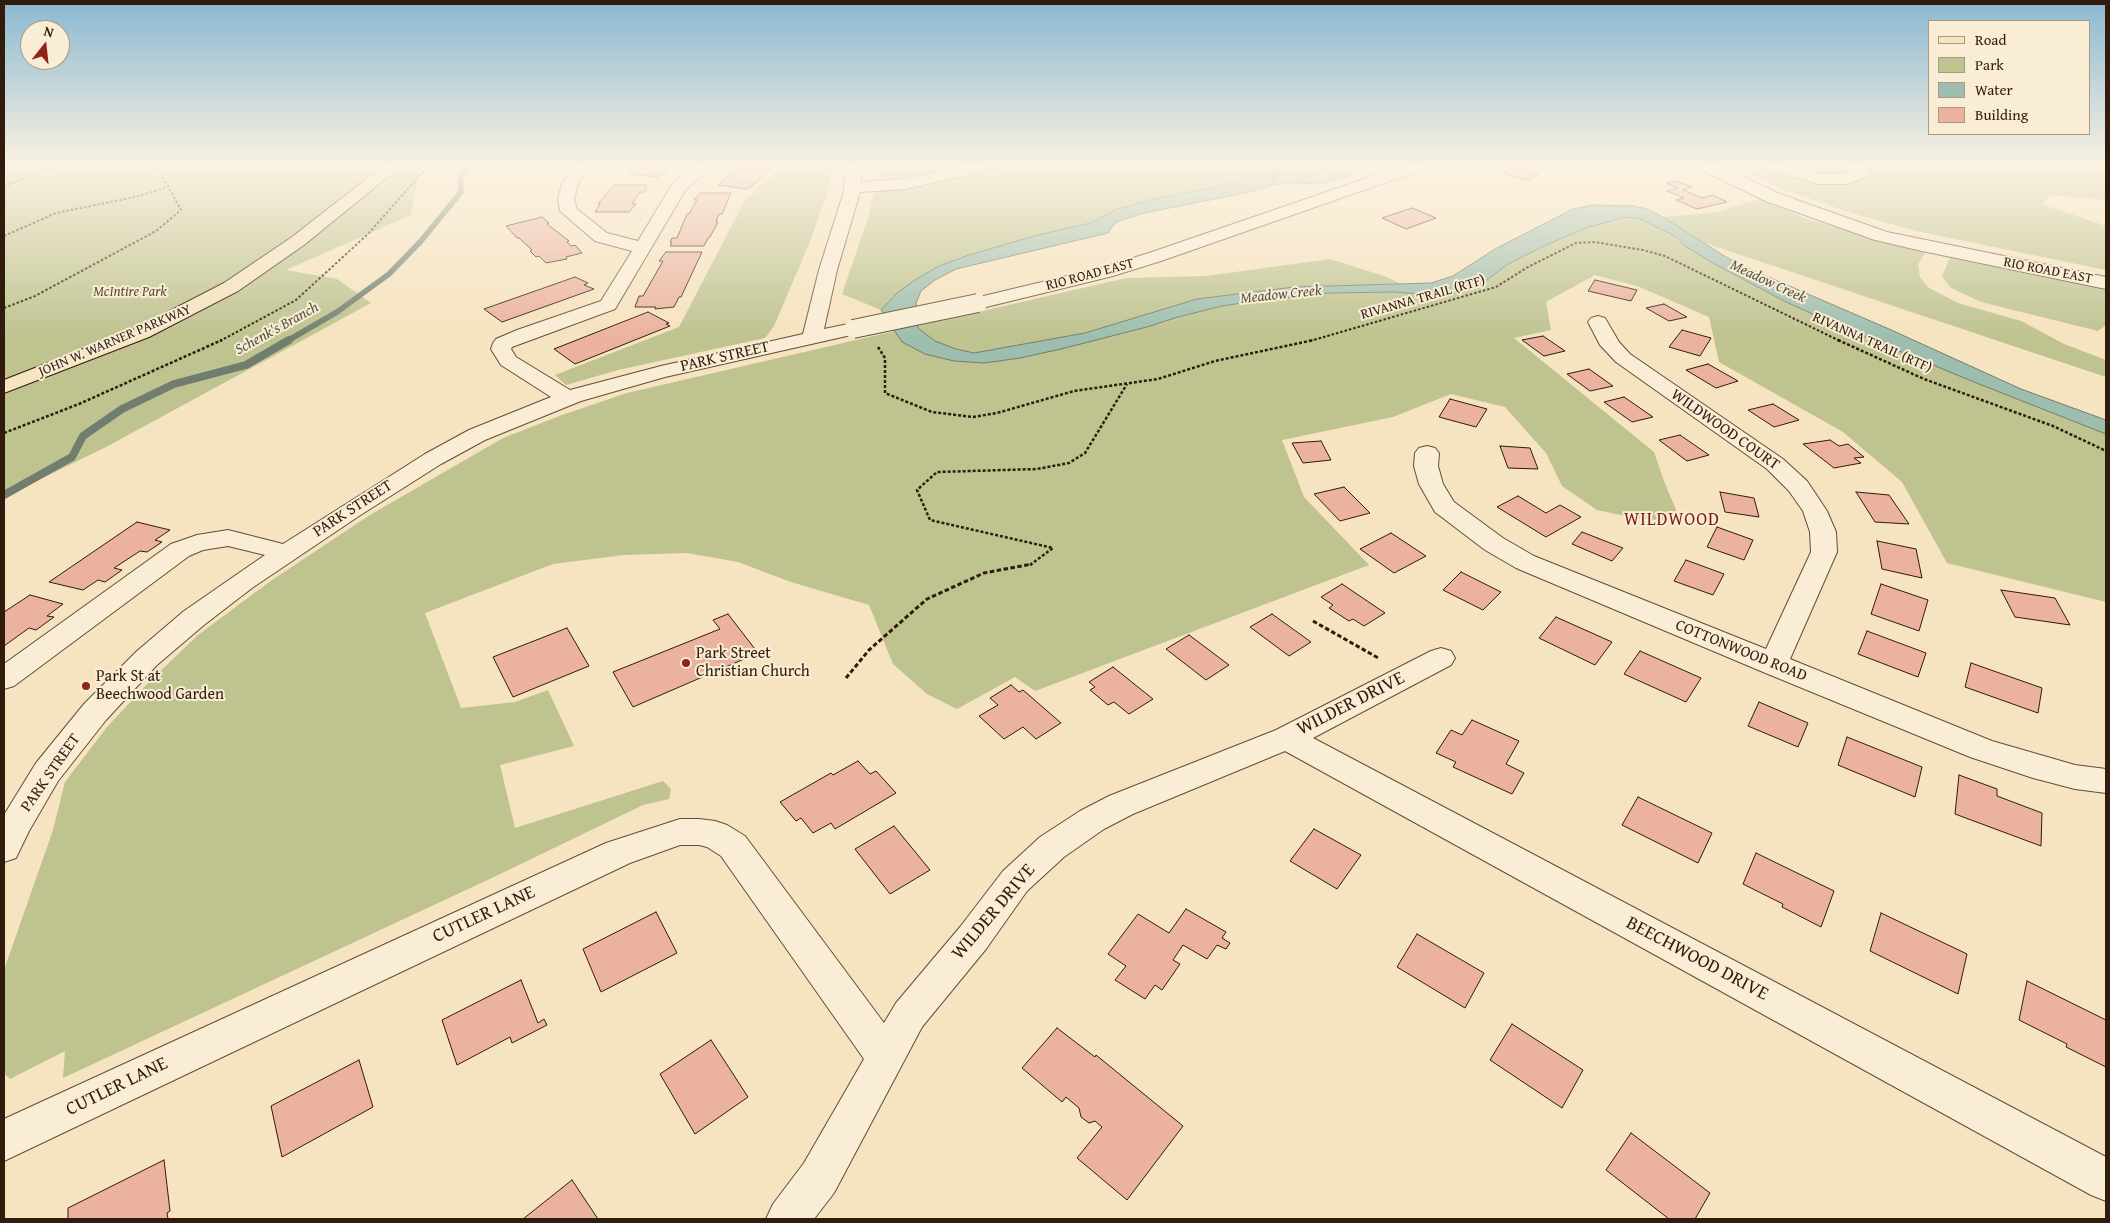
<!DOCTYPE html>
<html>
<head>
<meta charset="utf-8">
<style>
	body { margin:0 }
	#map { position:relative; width:2110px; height:1223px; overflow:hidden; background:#f6e3bf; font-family:"Gentium Book Plus",serif }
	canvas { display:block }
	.frame { position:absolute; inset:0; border:5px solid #301b0d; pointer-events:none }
	.legend { position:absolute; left:1928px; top:20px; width:162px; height:115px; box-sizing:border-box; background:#f9edd5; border:1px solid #a99985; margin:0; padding:6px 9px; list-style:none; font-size:15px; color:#301b0d }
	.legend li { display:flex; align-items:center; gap:10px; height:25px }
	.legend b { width:25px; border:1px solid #a99985 }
	.north { position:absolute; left:20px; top:20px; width:50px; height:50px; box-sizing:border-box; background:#f9edd5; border:1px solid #a99985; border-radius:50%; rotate:16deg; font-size:14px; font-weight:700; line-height:20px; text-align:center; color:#301b0d }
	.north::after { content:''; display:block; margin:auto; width:18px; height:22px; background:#8f2418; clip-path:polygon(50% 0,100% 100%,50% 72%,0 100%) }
</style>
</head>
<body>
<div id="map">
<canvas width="2110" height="1223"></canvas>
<div class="frame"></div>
<ul class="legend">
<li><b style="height:6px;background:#f6e3bf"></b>Road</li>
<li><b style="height:14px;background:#bec390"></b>Park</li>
<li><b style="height:14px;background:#9dbeae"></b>Water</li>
<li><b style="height:14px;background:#ebb2a0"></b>Building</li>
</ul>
<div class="north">N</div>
</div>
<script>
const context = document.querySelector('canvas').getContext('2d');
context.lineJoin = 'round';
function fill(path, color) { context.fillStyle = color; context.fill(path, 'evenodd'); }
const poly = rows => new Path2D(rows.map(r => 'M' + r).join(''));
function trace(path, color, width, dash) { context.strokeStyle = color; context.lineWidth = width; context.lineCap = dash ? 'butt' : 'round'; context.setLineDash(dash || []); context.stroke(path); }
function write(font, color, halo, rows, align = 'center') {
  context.font = font + ' "Gentium Book Plus",serif'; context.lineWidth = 4; context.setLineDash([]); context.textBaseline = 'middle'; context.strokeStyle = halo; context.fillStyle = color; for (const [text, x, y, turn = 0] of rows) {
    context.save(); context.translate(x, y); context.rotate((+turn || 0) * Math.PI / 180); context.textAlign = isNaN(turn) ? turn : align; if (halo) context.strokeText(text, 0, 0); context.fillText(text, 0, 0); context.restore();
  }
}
const green = poly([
	[4,166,420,166,411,215,286,270,337,279,371,303,106,447,4,497],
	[781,166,833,166,829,188,809,244,774,326,765,338,618,370,566,385,555,375,679,327,745,200],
	[879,166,1340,166,1315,173,1262,174,1245,177,1216,187,1157,198,1115,210,1091,223,1038,235,939,266,897,293,881,310,842,294,869,215],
	[1730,166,2106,166,2106,200,2051,195,2041,204,2106,226,2106,270,1916,231,1852,213,1788,191],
	[1759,199,1807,219,1926,252,1918,264,1920,277,1929,288,1958,303,2021,321,2064,344,2106,360,2106,377,1705,243,1663,217,1717,212],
	[1625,217,1640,219,1675,236,1685,246,1713,263,1786,302,1846,329,1974,382,2106,434,2106,602,1947,563,1902,482,1843,432,1719,362,1709,317,1637,286,1595,275,1546,302,1551,330,1514,338,1654,452,1664,481,1681,522,1635,518,1597,510,1562,486,1546,453,1505,407,1451,394,1393,417,1282,440,1304,497,1369,565,1035,691,1015,677,957,709,927,694,893,664,869,605,791,582,738,562,687,553,624,555,553,564,425,613,461,708,515,702,548,690,574,746,500,765,515,828,663,781,671,789,669,799,643,805,496,876,63,1078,65,1051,10,1079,4,1073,4,970,53,830,65,782,107,727,152,679,198,635,272,580,370,515,503,438,562,415,627,393,895,331,902,342,954,361,1102,339,1178,317,1222,306,1255,301,1329,293,1394,292,1432,295,1458,293,1479,286,1508,264,1544,246,1586,228],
	[1950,258,2106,290,2106,325,2098,331,1981,302,1951,288,1942,276],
	[1330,259,1387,277,1401,284,1294,287,1197,299,1085,333,974,353,956,349,935,341,918,328,917,326,1126,278,1206,276]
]);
const water = poly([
	[1340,166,1371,166,1349,176,1320,184,1292,183,1273,185,1245,193,1144,213,1116,222,1108,233,956,269,935,280,921,291,916,303,918,328,935,341,956,349,974,353,1085,333,1197,299,1294,287,1431,283,1453,276,1495,249,1573,209,1593,205,1634,206,1647,209,1663,217,1726,257,1750,269,1889,329,2021,389,2106,420,2106,434,1974,382,1846,329,1786,302,1713,263,1685,246,1675,236,1640,219,1625,217,1586,228,1544,246,1508,264,1479,286,1458,293,1432,295,1394,292,1329,293,1255,301,1222,306,1178,317,1147,327,1061,349,1020,358,984,363,954,361,925,354,902,342,881,310,897,293,915,280,939,266,969,255,1038,235,1091,223,1115,210,1158,198,1216,187,1245,177,1262,174,1315,173,1340,166]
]);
const streamFar1 = poly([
	[1273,177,1280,169,1274,166],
	[287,341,337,312,389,274,421,241,461,192,460,175,472,166]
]);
const stream = poly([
	[4,495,72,457,83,436,122,409,174,384,246,365,289,340]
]);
const building = poly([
	[637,166,670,166,665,170,668,170,658,177,629,174,637,166],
	[741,166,775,166,748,189,718,185,741,166],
	[996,167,999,171,983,173,980,169,996,167],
	[1512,167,1538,175,1529,181,1502,173,1512,167],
	[1676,181,1692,187,1683,190,1702,198,1713,195,1727,202,1697,209,1676,200,1684,198,1667,191,1678,188,1666,183,1676,181],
	[614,185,647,185,645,188,647,188,644,192,640,192,632,204,636,204,629,212,595,212,600,204,598,204,614,185],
	[700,193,731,193,722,214,719,214,716,222,718,222,710,237,708,238,704,246,670,246,672,242,670,242,672,238,677,238,687,214,689,214,697,200,694,200,700,193],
	[1412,208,1436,218,1406,229,1382,218,1412,208],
	[542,217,549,223,547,224,569,241,567,242,571,246,575,245,582,253,566,257,567,259,546,263,539,256,536,257,530,251,532,250,519,238,517,238,506,226,542,217],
	[666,252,702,252,681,297,679,297,674,307,655,309,656,307,635,307,639,296,643,296,663,261,659,261,666,252],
	[575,277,588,283,584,285,594,289,502,322,484,309,575,277],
	[1595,280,1637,290,1631,301,1588,291,1595,280],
	[1664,304,1687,317,1669,321,1646,308,1664,304],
	[648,312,669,323,666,324,670,326,575,364,554,349,648,312],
	[1682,330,1711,338,1700,356,1669,347,1682,330],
	[1543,336,1565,351,1544,356,1522,340,1543,336],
	[1708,364,1738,381,1716,388,1686,370,1708,364],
	[1589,369,1613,386,1590,391,1567,374,1589,369],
	[1624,397,1653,417,1632,422,1604,402,1624,397],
	[1450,399,1487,409,1476,427,1439,417,1450,399],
	[1773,404,1799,420,1774,427,1748,410,1773,404],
	[1680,435,1709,455,1687,461,1659,440,1680,435],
	[1830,440,1839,446,1848,444,1864,457,1854,458,1861,463,1834,468,1803,444,1830,440],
	[1321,441,1331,460,1303,463,1292,443,1321,441],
	[1500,446,1530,448,1538,469,1508,468,1500,446],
	[1344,487,1370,513,1340,521,1314,494,1344,487],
	[1720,492,1754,498,1759,517,1725,512,1720,492],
	[1856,492,1889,495,1909,524,1875,522,1856,492],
	[1518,496,1546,513,1560,505,1581,517,1546,537,1497,507,1518,496],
	[137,522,170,530,155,540,162,542,147,552,140,551,114,568,122,570,105,582,98,580,83,590,49,582,137,522],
	[1717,527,1753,540,1744,560,1707,547,1717,527],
	[1582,532,1623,548,1612,561,1572,544,1582,532],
	[1391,533,1426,556,1394,573,1360,549,1391,533],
	[1877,541,1916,549,1922,578,1882,569,1877,541],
	[1686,560,1724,574,1713,595,1674,581,1686,560],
	[1461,572,1501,592,1483,610,1443,590,1461,572],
	[1342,584,1385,613,1364,626,1353,619,1349,621,1329,608,1333,605,1321,597,1342,584],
	[1881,584,1928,600,1919,631,1871,614,1881,584],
	[2001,590,2055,598,2070,625,2015,617,2001,590],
	[30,595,63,604,47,616,54,617,36,630,29,628,4,646,4,612,30,595],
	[728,614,758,653,633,707,613,672,720,629,713,620,728,614],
	[1272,614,1311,642,1289,656,1250,627,1272,614],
	[1556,617,1612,642,1595,665,1539,638,1556,617],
	[567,628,589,666,513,697,493,657,567,628],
	[1867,631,1926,653,1918,677,1858,654,1867,631],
	[1189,635,1229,665,1206,680,1166,649,1189,635],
	[1640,651,1701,678,1686,702,1624,674,1640,651],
	[1971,663,2042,688,2038,713,1965,687,1971,663],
	[1113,667,1153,699,1129,714,1114,702,1108,705,1090,690,1095,687,1089,682,1113,667],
	[1011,685,1019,692,1023,690,1061,723,1036,739,1023,727,1004,739,979,716,998,705,990,698,1011,685],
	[1759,702,1808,723,1798,747,1748,726,1759,702],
	[1472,720,1519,741,1506,764,1524,773,1512,794,1453,767,1456,762,1436,753,1451,730,1462,735,1472,720],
	[1847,737,1922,767,1915,797,1838,765,1847,737],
	[858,761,870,774,876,771,896,793,835,829,831,823,813,833,801,818,796,821,780,802,831,773,833,775,858,761],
	[1959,775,1997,789,1997,796,2042,813,2041,846,1955,814,1959,775],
	[1638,797,1712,833,1698,863,1622,825,1638,797],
	[894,826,930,870,890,894,855,849,894,826],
	[1314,829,1361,855,1337,889,1290,861,1314,829],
	[1756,853,1834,891,1821,927,1782,907,1783,904,1743,884,1756,853],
	[1186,909,1226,932,1222,938,1230,943,1226,949,1217,945,1207,959,1183,945,1173,960,1180,964,1162,990,1155,985,1145,999,1115,980,1126,966,1108,954,1138,914,1169,933,1186,909],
	[656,912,677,953,601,992,583,949,656,912],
	[1881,913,1967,954,1958,994,1870,951,1881,913],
	[1417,934,1484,973,1465,1008,1397,967,1417,934],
	[521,980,538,1023,544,1019,547,1025,512,1043,510,1037,457,1065,442,1020,521,980],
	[2027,981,2106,1020,2106,1067,2066,1047,2067,1044,2019,1020,2027,981],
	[1512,1024,1583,1070,1562,1108,1490,1060,1512,1024],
	[1057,1028,1095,1057,1096,1055,1183,1126,1127,1200,1077,1158,1102,1127,1095,1121,1089,1123,1081,1117,1079,1108,1066,1097,1062,1102,1022,1068,1057,1028],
	[711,1040,748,1097,695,1134,660,1074,711,1040],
	[359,1060,373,1107,282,1157,271,1106,359,1060],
	[1631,1133,1710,1193,1695,1219,1669,1219,1606,1170,1631,1133],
	[164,1160,170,1211,167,1213,168,1219,68,1219,68,1208,164,1160],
	[572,1180,598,1219,523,1219,572,1180]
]);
const pathFar2 = poly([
	[4,186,56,166],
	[4,236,56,213,135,197,168,187],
	[4,308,35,296,156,231,181,210,157,166],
	[220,341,296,300,368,234,428,166],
	[1310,341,1496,287,1528,267,1576,243,1595,242,1643,250,1665,256,1840,341]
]);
const pathFar1 = poly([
	[1838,340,1924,379,2053,426,2106,451],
	[878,347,885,358,885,393,932,412,973,417,997,413,1074,391,1158,379,1215,361,1314,340],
	[4,433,79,404,222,340],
	[1030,565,1053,548,930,520,917,490,937,472,1037,469,1069,463,1085,453,1127,384]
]);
const path = poly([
	[1313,621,1380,659],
	[846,678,869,650,927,599,984,573,1032,564]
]);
const minor = poly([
	[575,166,591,166,578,183,574,200,577,209,607,233,638,241,673,183,695,166,713,166,686,189,615,309,512,347,511,349,516,357,570,390,661,366,803,334,819,270,844,191,846,166,862,166,861,182,906,179,961,166,986,166,984,169,963,176,906,189,860,192,837,270,824,329,853,323,860,325,863,329,860,333,665,377,581,401,485,440,441,464,359,516,252,588,204,625,157,665,106,720,58,781,29,831,16,858,4,862,4,815,36,763,84,704,137,651,184,611,265,555,228,546,203,550,189,556,14,686,4,689,4,664,171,544,197,535,228,530,283,544,425,454,469,430,551,397,501,365,491,349,493,343,496,339,517,330,601,301,632,251,595,241,560,211,558,200,562,183,575,166],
	[1402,166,1426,166,1424,169,1161,261,1113,276,978,309,971,307,968,303,971,299,1100,268,1149,253,1402,166],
	[1697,166,1719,166,1780,194,1887,232,2106,277,2106,289,1922,251,1875,240,1768,202,1699,169,1697,166],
	[1763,166,1790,166,1819,174,1845,174,1849,172,1841,166,1863,166,1870,172,1868,175,1848,184,1819,184,1765,169,1763,166],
	[1598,316,1605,318,1619,342,1630,354,1783,459,1807,481,1827,511,1836,532,1837,552,1790,659,1992,741,2075,765,2106,769,2106,793,2075,789,2033,778,1970,757,1763,672,1516,568,1485,550,1435,512,1419,484,1414,466,1415,453,1419,448,1427,446,1435,448,1439,453,1438,466,1443,484,1454,502,1503,538,1534,556,1766,649,1811,552,1810,532,1803,511,1789,491,1767,469,1616,362,1600,345,1588,322,1591,318,1598,316],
	[1441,648,1451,651,1455,658,1451,665,1313,738,2106,1157,2106,1201,2091,1195,1285,751,1133,814,1104,829,1064,857,1027,891,986,949,922,1027,834,1193,814,1219,766,1219,773,1204,804,1163,864,1059,721,856,707,847,699,845,680,845,630,863,4,1161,4,1119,606,843,680,819,699,819,715,821,727,825,745,836,884,1023,896,1003,960,927,1003,871,1040,837,1080,811,1109,796,1276,730,1431,651,1441,648]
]);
const major = poly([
	[383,166,401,166,304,245,238,291,149,337,4,393,4,380,135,329,224,283,292,237,383,166]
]);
const minorBridge = poly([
	[853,329,978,303]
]);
const markers = [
	[686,663,5,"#8f2418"],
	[86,686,5,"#8f2418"]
];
const farStreetnames = [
	["RIO ROAD EAST",2048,271,11],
	["RIO ROAD EAST",1090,275,-15],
	["RIVANNA TRAIL (RTF)",1423,298,-16],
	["JOHN W. WARNER PARKWAY",115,341,-23],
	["RIVANNA TRAIL (RTF)",1872,343,24]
];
const farParknames = [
	["McIntire Park",130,292]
];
const farWaternames = [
	["Meadow Creek",1768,282,25],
	["Meadow Creek",1281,295,-6],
	["Schenk's Branch",277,329,-29]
];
const streetNames = [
	["PARK STREET",725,357,-13],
	["WILDWOOD COURT",1725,430,35],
	["PARK STREET",353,509,-33],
	["COTTONWOOD ROAD",1741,651,22],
	["PARK STREET",51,773,-55]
];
const poiNames = [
	["Park Street",696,654],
	["Christian Church",696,672],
	["Park St at",96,677],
	["Beechwood Garden",96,695]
];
const neighbourhoodNames = [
	["WILDWOOD",1672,520]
];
const nearStreetnames = [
	["WILDER DRIVE",1351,704,-27],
	["WILDER DRIVE",994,912,-50],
	["CUTLER LANE",484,915,-25],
	["BEECHWOOD DRIVE",1697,959,28],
	["CUTLER LANE",117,1087,-26]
];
fill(green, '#bec390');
fill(water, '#9dbeae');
trace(water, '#717d6e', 1);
trace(streamFar1, '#717d6e', 5.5);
trace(stream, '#717d6e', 8);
fill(building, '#ebb2a0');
trace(building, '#301b0d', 1);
trace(minor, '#624d3a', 2);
trace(major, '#301b0d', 2);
trace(pathFar2, '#301b0d', 2, [2.5, 2]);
trace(pathFar1, '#301b0d', 2.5, [3, 2]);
trace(path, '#301b0d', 3, [4.5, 2.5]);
fill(minor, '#f9edd5');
fill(major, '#f6e3bf');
trace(minorBridge, '#624d3a', 20, []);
trace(minorBridge, '#f9edd5', 18);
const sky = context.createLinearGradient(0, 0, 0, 338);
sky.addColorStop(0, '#8ab8d1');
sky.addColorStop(0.49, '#fbf2e2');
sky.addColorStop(1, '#fbf2e200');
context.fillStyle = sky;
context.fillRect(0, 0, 2110, 338);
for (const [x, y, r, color] of markers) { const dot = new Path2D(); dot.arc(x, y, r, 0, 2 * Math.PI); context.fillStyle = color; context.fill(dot); trace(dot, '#f9edd5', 2); }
write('14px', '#301b0d', '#f9edd5', farStreetnames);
write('italic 14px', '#5b4d34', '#f9edd5', farParknames);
write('italic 15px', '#565445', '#f9edd5', farWaternames);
write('16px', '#301b0d', '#f9edd5', streetNames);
write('16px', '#301b0d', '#f9edd5', poiNames, 'left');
context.letterSpacing = '1px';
write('18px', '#7a1f14', '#f9edd5', neighbourhoodNames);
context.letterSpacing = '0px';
write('19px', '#301b0d', '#f9edd5', nearStreetnames);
</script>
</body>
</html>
